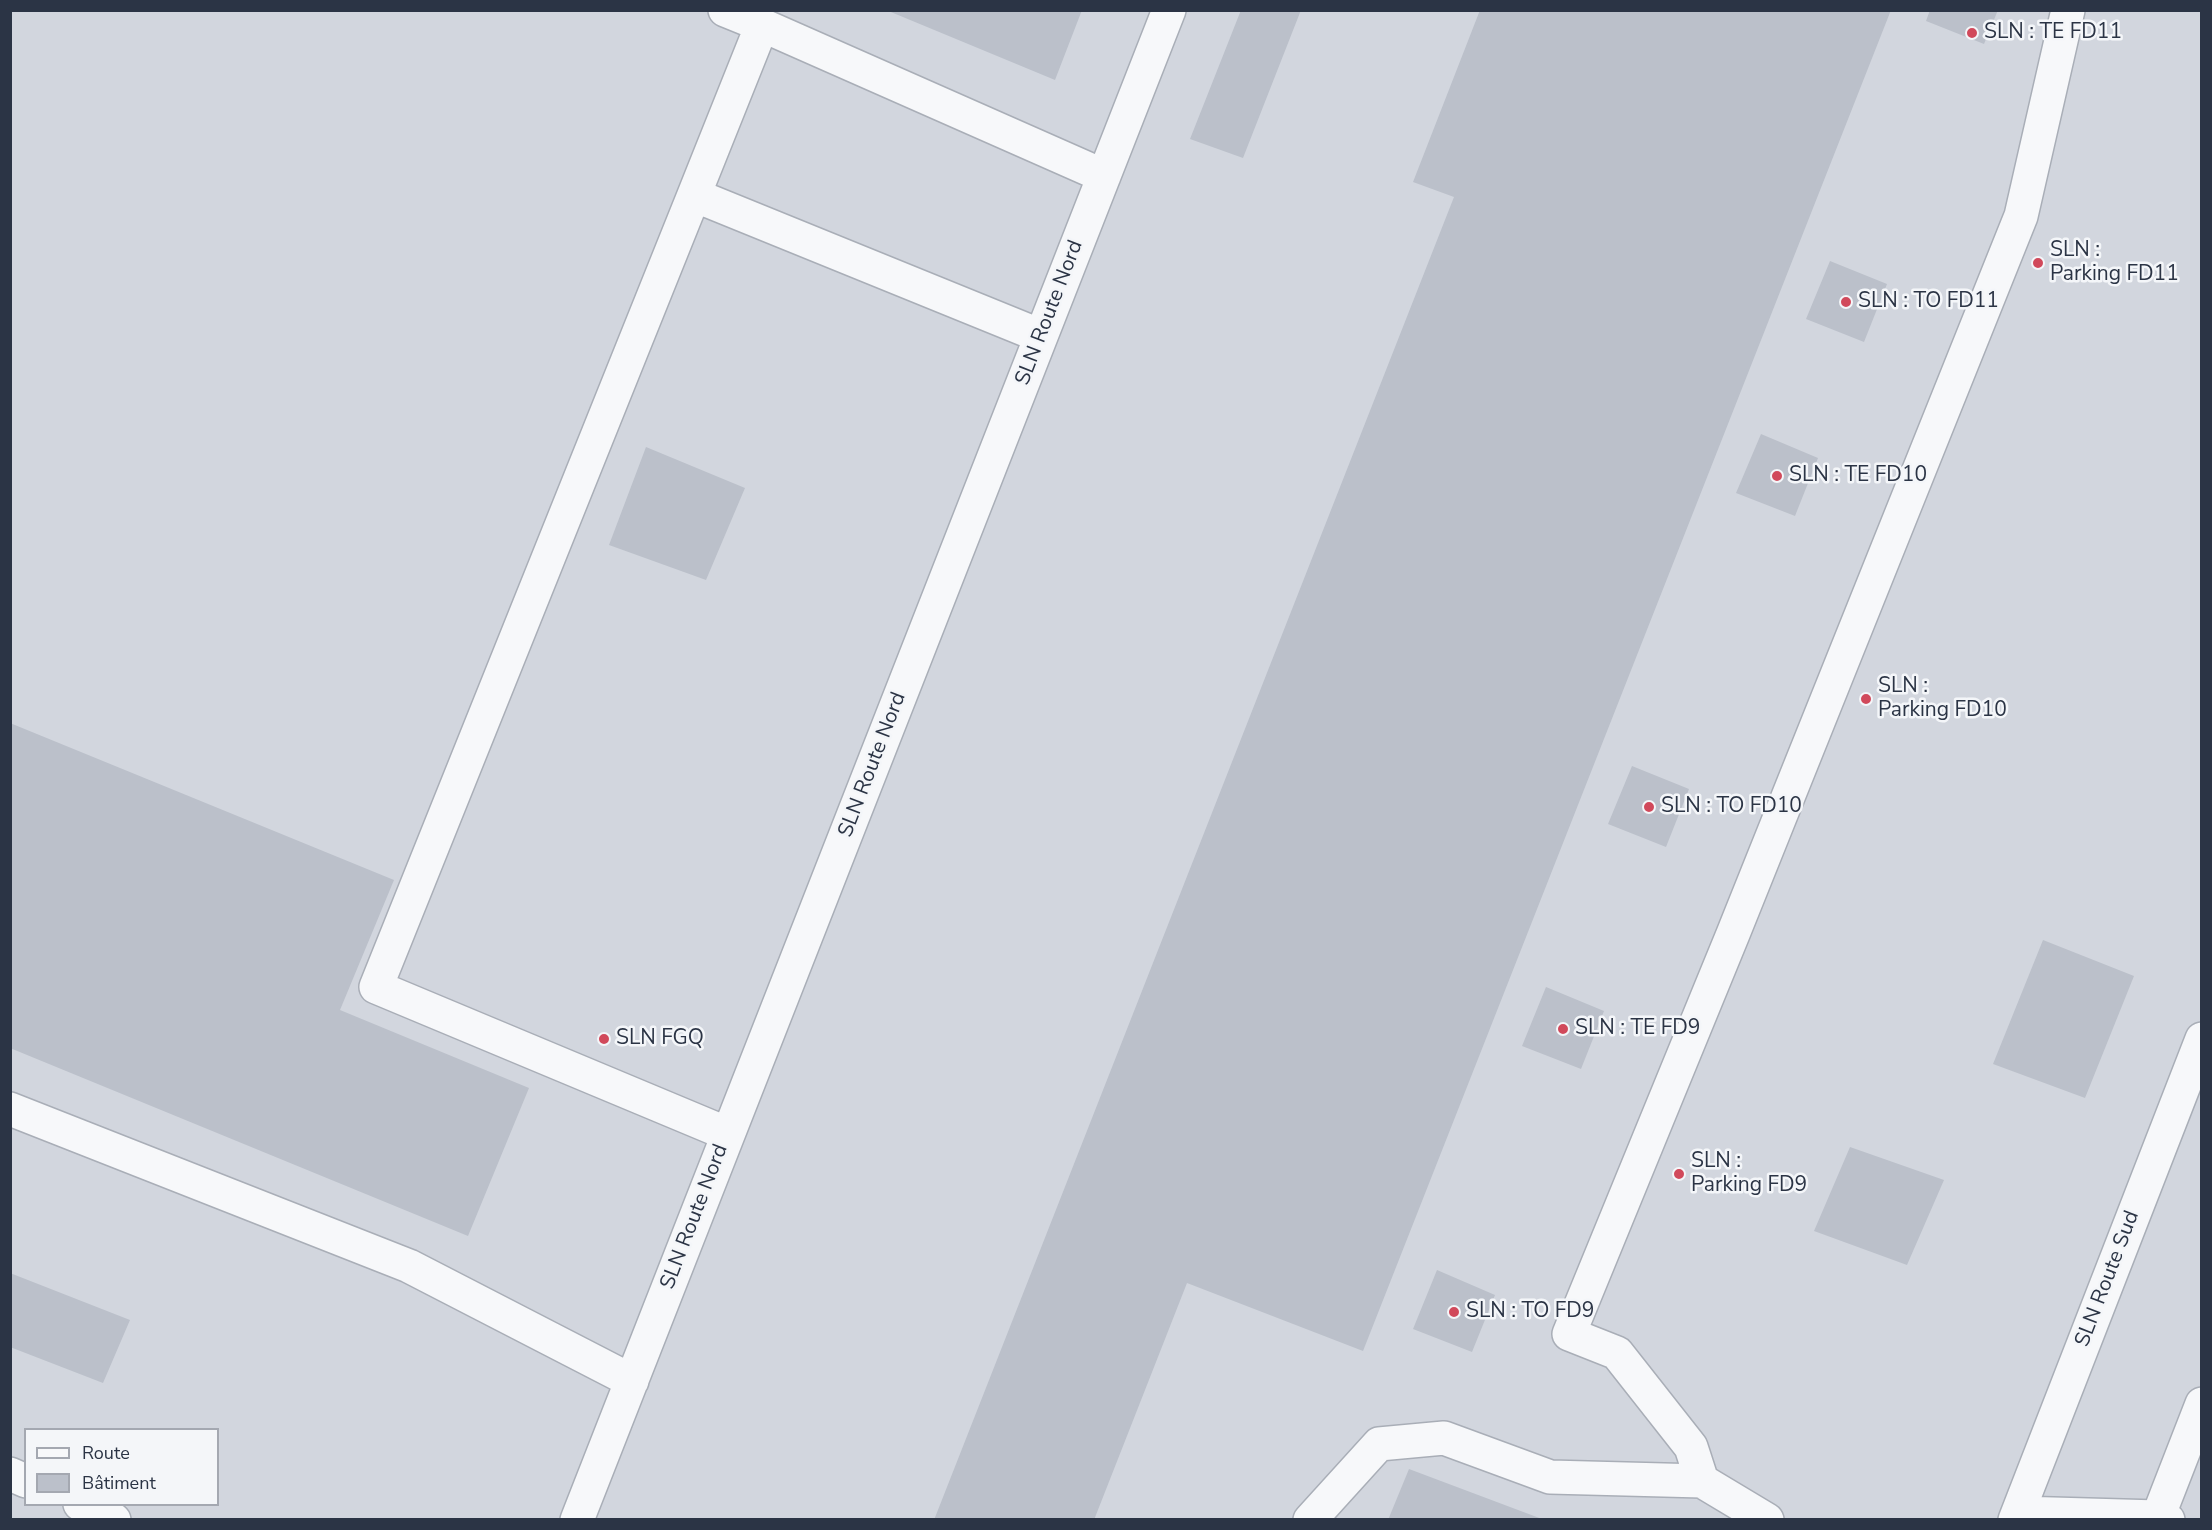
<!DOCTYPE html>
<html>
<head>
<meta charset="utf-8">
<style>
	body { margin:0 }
	#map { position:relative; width:2212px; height:1530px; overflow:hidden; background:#e4e7ec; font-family:"Nunito Sans",sans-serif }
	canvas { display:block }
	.frame { position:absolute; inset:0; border:12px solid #2b3445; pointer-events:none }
	.legend { position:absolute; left:24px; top:1428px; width:195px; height:78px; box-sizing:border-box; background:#f4f6f9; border:2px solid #a4a8b1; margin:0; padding:8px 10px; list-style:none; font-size:18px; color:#2b3445 }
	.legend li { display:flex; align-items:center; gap:12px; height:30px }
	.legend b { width:30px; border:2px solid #a4a8b1 }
</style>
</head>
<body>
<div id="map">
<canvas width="2212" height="1530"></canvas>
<div class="frame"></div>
<ul class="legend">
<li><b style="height:8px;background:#f7f8fa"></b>Route</li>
<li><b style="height:16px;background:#bbc0ca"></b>Bâtiment</li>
</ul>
</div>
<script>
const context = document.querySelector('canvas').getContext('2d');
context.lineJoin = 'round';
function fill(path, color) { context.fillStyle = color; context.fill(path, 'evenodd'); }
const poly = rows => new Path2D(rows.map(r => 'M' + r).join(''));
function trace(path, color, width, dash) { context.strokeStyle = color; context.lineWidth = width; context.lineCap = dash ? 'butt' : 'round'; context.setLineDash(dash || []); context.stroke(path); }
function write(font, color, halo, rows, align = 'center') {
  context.font = font + ' "Nunito Sans",sans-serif'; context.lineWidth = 5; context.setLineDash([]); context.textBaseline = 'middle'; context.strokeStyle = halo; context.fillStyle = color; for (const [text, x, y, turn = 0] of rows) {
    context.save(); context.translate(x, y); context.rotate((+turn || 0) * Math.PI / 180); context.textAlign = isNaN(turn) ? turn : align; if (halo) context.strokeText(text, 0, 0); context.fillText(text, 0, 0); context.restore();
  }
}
const built = poly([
	[10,11,2201,11,2201,1519,11,1519],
	[26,1430,218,1430,218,1504,26,1504]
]);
const building = poly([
	[886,10,1082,10,1055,80],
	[1241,10,1301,10,1243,158,1190,139],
	[1480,10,1891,10,1363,1351,1187,1283,1094,1520,934,1520,1454,197,1413,182],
	[1930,10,1998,10,1984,44,1926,21],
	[1830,261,1887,284,1864,342,1806,319],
	[1761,434,1818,458,1795,516,1736,493],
	[646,447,745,488,706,580,609,545],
	[10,723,394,880,340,1010,529,1088,468,1236,10,1048],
	[1632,766,1689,789,1666,847,1608,824],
	[2043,940,2134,976,2085,1098,1993,1064],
	[1546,987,1604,1011,1581,1069,1522,1046],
	[1850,1147,1944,1180,1907,1265,1814,1231],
	[1437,1270,1495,1295,1472,1352,1413,1329],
	[10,1273,130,1320,103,1383,10,1347],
	[1409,1469,1542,1519,1542,1520,1388,1520]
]);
const minor = poly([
	[725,10,762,25,1104,176],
	[694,195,762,25],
	[10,1109,409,1266,632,1381],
	[728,1134,376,987,694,195,1041,336],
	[10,1474,26,1481],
	[80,1504,114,1520],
	[2018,1513,2158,1517,2168,1520],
	[2158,1517,2202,1404],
	[577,1520,1169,10],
	[1310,1520,1379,1444,1444,1438,1550,1477,1702,1481],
	[1767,1520,1702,1481,1691,1447,1617,1353,1569,1334,1733,934,2021,216,2068,10],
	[2015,1520,2202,1039]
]);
const markers = [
	[1972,33,6,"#d1495b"],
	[2038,263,6,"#d1495b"],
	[1846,302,6,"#d1495b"],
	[1777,476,6,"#d1495b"],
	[1866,699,6,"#d1495b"],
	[1649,807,6,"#d1495b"],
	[1563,1029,6,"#d1495b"],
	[604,1039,6,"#d1495b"],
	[1679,1174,6,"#d1495b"],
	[1454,1312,6,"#d1495b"]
];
const poiNames = [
	["SLN : TE FD11",1984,33],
	["SLN :",2050,251],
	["Parking FD11",2050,275],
	["SLN : TO FD11",1858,302],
	["SLN : TE FD10",1789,476],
	["SLN :",1878,687],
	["Parking FD10",1878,711],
	["SLN : TO FD10",1661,807],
	["SLN : TE FD9",1575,1029],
	["SLN FGQ",616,1039],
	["SLN :",1691,1162],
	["Parking FD9",1691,1186],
	["SLN : TO FD9",1466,1312]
];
const streetNames = [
	["SLN Route Nord",1050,313,-69],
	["SLN Route Nord",873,765,-69],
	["SLN Route Nord",695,1217,-69],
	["SLN Route Sud",2108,1279,-69]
];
fill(built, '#d2d6de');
fill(building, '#bbc0ca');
trace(minor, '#a9aeb7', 36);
trace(minor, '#f7f8fa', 33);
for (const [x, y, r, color] of markers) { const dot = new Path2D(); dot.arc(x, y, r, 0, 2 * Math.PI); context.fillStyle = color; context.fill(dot); trace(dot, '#f4f6f9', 2); }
write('21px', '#2b3445', '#f4f6f9', poiNames, 'left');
write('21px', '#2b3445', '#f4f6f9', streetNames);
</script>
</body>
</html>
